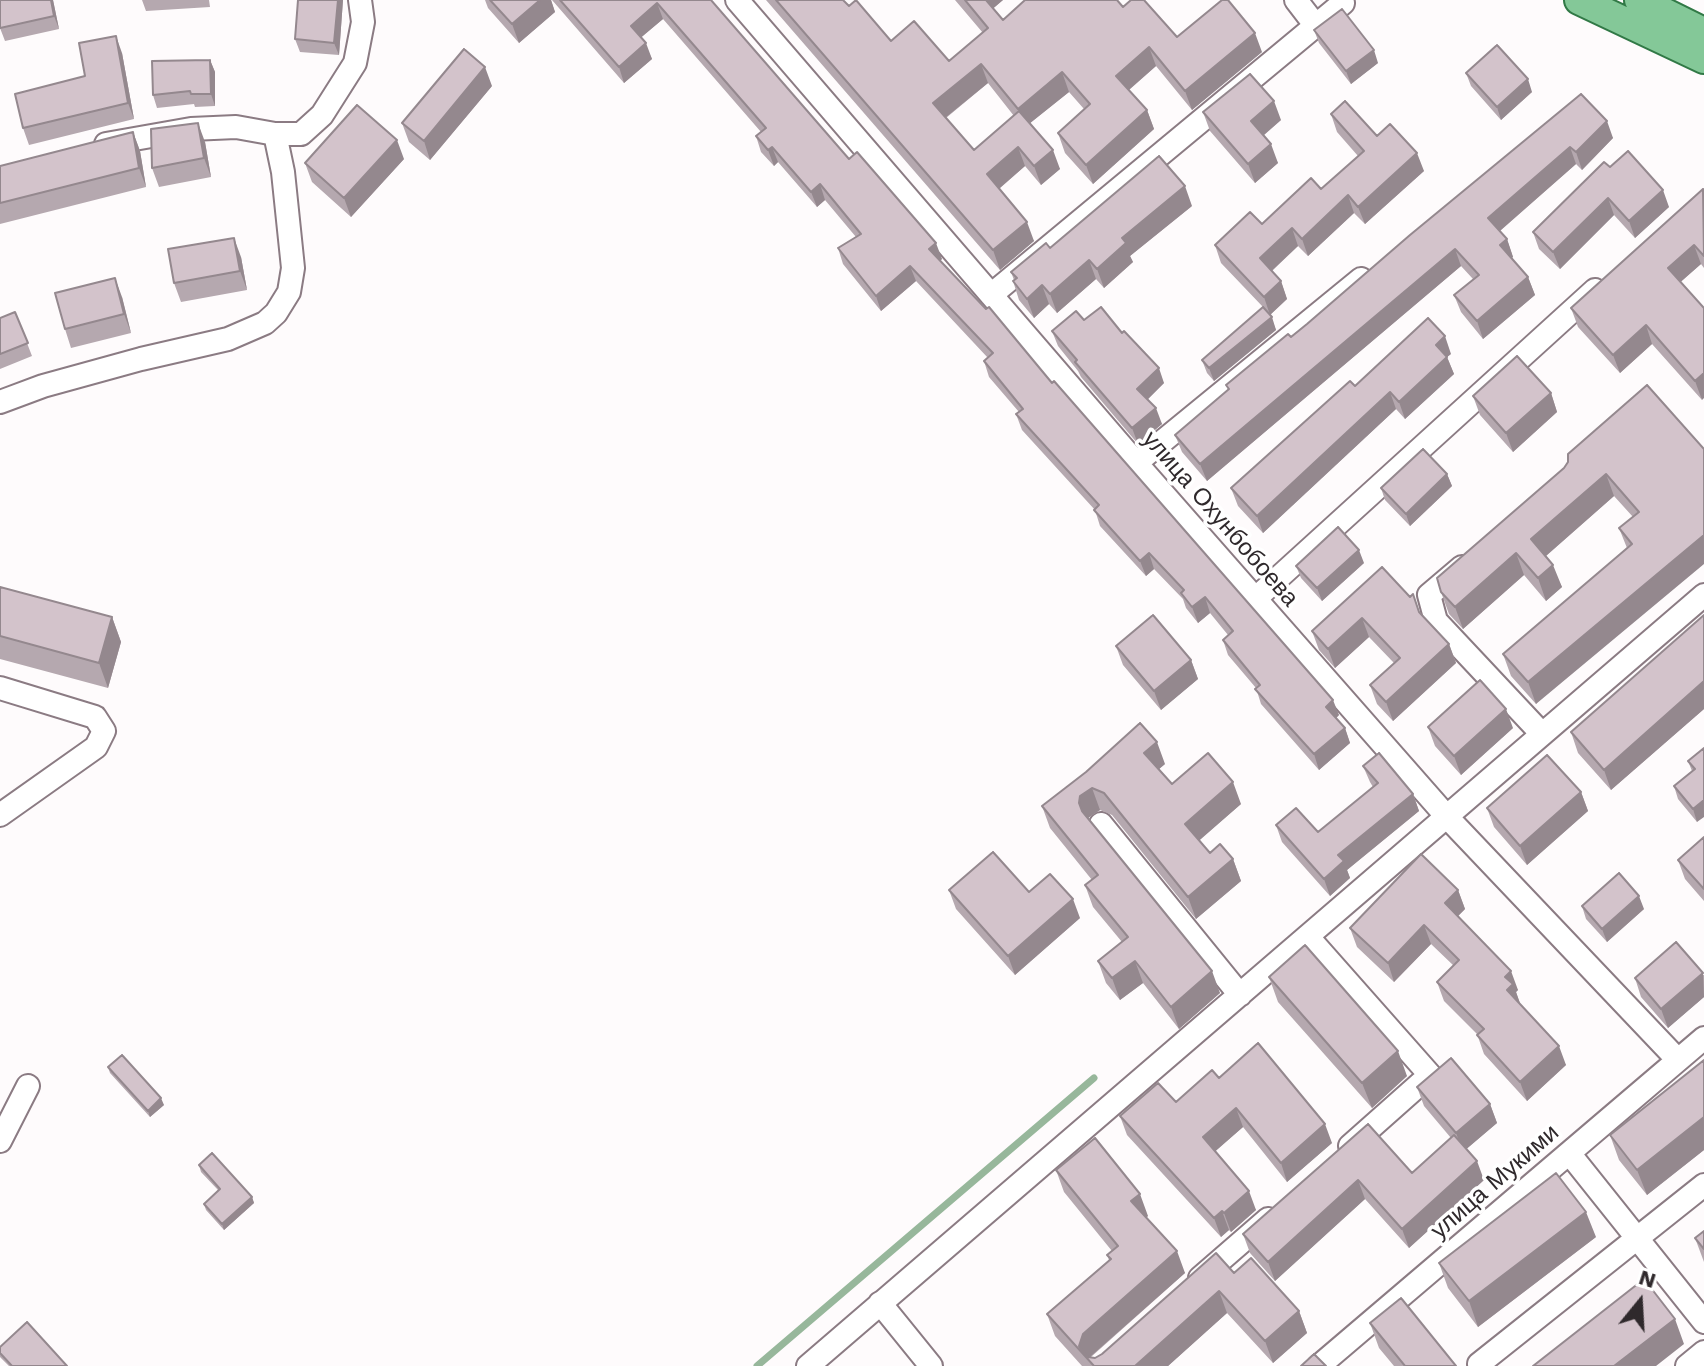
<!DOCTYPE html>
<html>
<head>
<meta charset="utf-8">
<style>
	body { margin:0 }
	#map { position:relative; width:1704px; height:1366px; overflow:hidden; background:#fefbfc; font-family:"Work Sans",sans-serif }
	canvas { display:block }
	.north { position:absolute; left:1600px; top:1262px; width:80px; height:80px; -webkit-text-stroke:6px #fff; paint-order:stroke; rotate:18deg; font-size:22px; font-weight:700; line-height:32px; text-align:center; color:#2f292c }
	.north::after { content:''; display:block; margin:auto; width:28px; height:36px; background:#2f292c; clip-path:polygon(50% 0,100% 100%,50% 72%,0 100%) }
</style>
</head>
<body>
<div id="map">
<canvas width="1704" height="1366"></canvas>
<div class="north">N</div>
</div>
<script>
const context = document.querySelector('canvas').getContext('2d');
context.lineJoin = 'round';
const poly = rows => new Path2D(rows.map(r => 'M' + r).join(''));
function trace(path, color, width, dash) { context.strokeStyle = color; context.lineWidth = width; context.lineCap = dash ? 'butt' : 'round'; context.setLineDash(dash || []); context.stroke(path); }
function fill(path, color) { context.fillStyle = color; context.fill(path, 'evenodd'); }
function write(font, color, halo, rows, align = 'center') {
  context.font = font + ' "Work Sans",sans-serif'; context.lineWidth = 7; context.setLineDash([]); context.textBaseline = 'middle'; context.strokeStyle = halo; context.fillStyle = color; for (const [text, x, y, turn = 0] of rows) {
    context.save(); context.translate(x, y); context.rotate((+turn || 0) * Math.PI / 180); context.textAlign = isNaN(turn) ? turn : align; if (halo) context.strokeText(text, 0, 0); context.fillText(text, 0, 0); context.restore();
  }
}
const stream = poly([
	[757,1366,1094,1078]
]);
const minor = poly([
	[737,0,1136,463,1448,818,1677,1059],
	[1296,0,1316,26],
	[106,144,191,129,236,127,275,134,301,134,322,115,355,63,363,22,360,0],
	[991,295,1343,3],
	[0,402,43,386,141,359,228,339,265,323,276,313,289,292,293,268,283,172,275,134],
	[1136,463,1361,279],
	[1462,567,1429,595,1436,621,1542,734],
	[1255,599,1595,290],
	[0,688,95,717,104,731,96,747,0,815],
	[1101,824,1240,995],
	[1308,937,1430,1075,1350,1146],
	[0,1141,28,1086],
	[1569,1153,1704,1322],
	[1200,1278,1268,1219],
	[880,1303,931,1366],
	[808,1366,1704,595],
	[1319,1366,1704,1038],
	[1481,1366,1479,1364,1704,1185],
	[1687,1366,1704,1352]
]);
const major = poly([
	[1579,0,1704,59],
	[1639,0,1704,32]
]);
const wall = poly([
	[53,0,59,29,5,41,0,28],
	[142,0,209,0,210,7,146,11],
	[343,0,339,55,300,52,295,39],
	[485,0,551,0,555,12,519,43,488,8],
	[552,0,711,0,849,159,942,259,940,261,1052,383,1339,715,1336,718,1345,728,1350,743,1319,770,1261,704,1256,688,1228,655,1223,640,1228,635,1210,613,1198,623,1186,608,1183,599,1154,569,1146,576,1100,526,1095,510,1022,430,1016,414,1019,412,989,377,984,361,988,358,916,281,881,311,843,264,838,248,856,237,825,200,817,207,778,162,774,166,761,152,756,136,761,132,663,19,641,37,652,59,624,83],
	[766,0,843,0,849,6,891,41,949,61,983,33,955,0,1003,0,993,8,1003,20,1123,7,1177,37,1262,52,1192,110,1156,66,1129,90,1147,110,1154,129,1093,184,1065,153,1058,133,1084,109,1069,92,1030,123,1060,169,1041,185,1025,166,999,189,1034,241,1000,270],
	[988,83,1014,116,974,150,946,118],
	[1314,30,1378,63,1351,84,1319,43],
	[122,53,134,119,29,145,23,128,85,76],
	[210,60,215,72,215,106,195,107,194,104,157,108,153,95],
	[1466,73,1532,92,1501,120,1471,86],
	[492,86,430,160,409,142,402,123],
	[1581,94,1613,138,1582,170,1576,164,1500,231,1507,239,1513,257,1511,258,1528,277,1535,295,1483,339,1461,312,1454,295,1473,279,1461,266,1207,481,1182,452,1175,435,1228,390,1226,385,1307,324],
	[1203,112,1281,120,1263,136,1278,163,1255,183,1210,131],
	[1331,114,1377,136,1424,171,1365,224,1354,213,1308,256,1298,246,1272,271,1281,281,1287,299,1270,315,1276,330,1214,381,1207,373,1202,360,1263,307,1221,263,1215,245,1262,224,1321,189,1358,156,1337,132],
	[133,132,140,151,146,187,0,224,0,166],
	[205,142,211,177,159,187,152,168],
	[404,159,351,217,312,182,305,163],
	[1610,167,1669,207,1635,238,1614,215,1560,269,1539,249,1533,232],
	[1704,190,1704,268,1701,264,1680,282,1702,400,1652,344,1620,373,1578,327,1571,308],
	[1192,206,1130,256,1133,262,1104,288,1096,279,1057,313,1049,304,1034,318,1019,300,1013,281,1014,280,1011,272,1050,248],
	[241,257,247,290,181,302,174,283],
	[122,297,131,333,71,348,65,329],
	[15,312,32,356,0,369,0,318],
	[1084,320,1164,383,1147,400,1162,424,1138,444,1081,377,1078,371,1058,346,1052,331],
	[1451,354,1447,357,1454,374,1405,419,1396,409,1263,533,1238,506,1231,488,1355,386],
	[1551,393,1557,412,1513,452,1480,415,1473,396],
	[1704,449,1536,704,1511,676,1503,654,1627,548,1619,528,1633,517,1614,496,1546,556,1562,587,1546,601,1524,575,1463,629,1449,614,1441,592,1564,468],
	[1447,474,1452,486,1410,526,1385,500,1381,488],
	[1364,563,1322,601,1301,578,1296,566],
	[1382,567,1419,612,1449,644,1456,663,1393,721,1377,704,1370,685,1394,663,1369,637,1335,668,1319,650,1312,631],
	[0,587,112,617,121,642,108,688,0,659],
	[1704,615,1704,709,1611,790,1578,753,1571,732],
	[1116,646,1191,660,1198,679,1161,710,1123,665],
	[1428,727,1513,728,1461,775,1435,746],
	[1704,748,1697,822,1678,799,1674,786,1692,771,1688,761],
	[1165,764,1159,769,1172,784,1241,804,1199,840,1210,853,1233,859,1241,881,1196,919,1112,815,1100,810,1088,818,1220,993,1179,1029,1143,983,1120,1000,1106,983,1098,961,1122,942,1093,907,1085,885,1092,880,1050,828,1042,806,1086,772],
	[1363,766,1413,794,1419,811,1347,870,1350,878,1330,896,1282,842,1276,825,1318,832,1373,787,1370,782],
	[1581,792,1588,811,1527,865,1494,827,1487,808],
	[1704,837,1704,901,1685,879,1678,860],
	[949,890,1080,918,1015,975,956,909],
	[1458,890,1465,909,1458,916,1518,990,1516,992,1520,1004,1566,1065,1527,1101,1484,1054,1477,1034,1444,1001,1437,982,1454,966,1431,944,1394,982,1357,947,1350,928],
	[1582,906,1644,909,1607,942,1586,919],
	[1704,975,1704,997,1668,1028,1641,997,1635,978],
	[1269,977,1407,1076,1372,1108,1278,1002],
	[1704,1060,1704,1150,1647,1195,1619,1160,1610,1135],
	[108,1067,164,1105,150,1117,110,1073],
	[1219,1078,1332,1143,1287,1182,1243,1127,1215,1151,1256,1210,1231,1232,1229,1230,1221,1237,1127,1135,1120,1116,1176,1102],
	[1417,1087,1490,1104,1497,1123,1466,1149,1484,1180,1409,1248,1365,1199,1275,1281,1250,1253,1243,1234,1368,1124,1412,1173,1451,1138,1424,1106],
	[199,1165,252,1197,254,1203,224,1230,206,1210,204,1204,218,1190,201,1172],
	[1056,1170,1148,1216,1146,1218,1185,1273,1091,1357,1095,1358,1102,1354,1234,1273,1299,1311,1307,1333,1273,1363,1227,1313,1168,1366,1082,1366,1055,1336,1047,1314,1109,1260,1107,1255,1112,1251,1064,1192],
	[1704,1231,1704,1262,1695,1238],
	[1596,1237,1478,1327,1448,1288,1439,1263],
	[1370,1323,1456,1366,1394,1366,1379,1348],
	[0,1347,67,1366,9,1366,0,1357]
]);
const shadedWall = poly([
	[51,0,53,0,59,29,54,16],
	[338,0,343,0,339,55,334,43],
	[540,0,551,0,555,12,519,43,512,24],
	[983,0,1003,0,988,13],
	[657,3,663,19,637,41,631,26],
	[1255,33,1262,52,1192,110,1185,91],
	[116,36,122,53,134,119,128,103],
	[646,43,652,59,624,83,619,67],
	[1149,47,1156,66,1123,95,1116,76],
	[1374,50,1378,63,1351,84,1346,71],
	[210,60,215,72,215,106,211,94],
	[981,64,988,83,940,122,933,103],
	[485,67,492,86,430,160,424,141],
	[1062,72,1069,92,1024,128,1018,109],
	[1528,79,1532,92,1501,120,1497,107],
	[1274,101,1281,120,1258,140,1251,121],
	[1147,110,1154,129,1093,184,1086,165],
	[1607,121,1613,138,1582,170,1576,152],
	[198,123,205,142,211,177,204,158],
	[133,132,140,151,146,187,139,168],
	[397,140,404,159,351,217,344,198],
	[1271,144,1278,163,1255,183,1248,164],
	[772,147,778,162,774,166,768,150],
	[1018,147,1025,166,994,193,987,174],
	[1570,147,1576,164,1494,236,1488,218],
	[1053,150,1060,169,1041,185,1034,166],
	[1417,153,1424,171,1365,224,1358,207],
	[820,184,825,200,817,207,811,192],
	[1185,186,1192,206,1130,256,1133,262,1104,288,1097,269,1122,238],
	[1663,190,1669,207,1635,238,1629,221],
	[1348,195,1354,213,1308,256,1302,239],
	[1608,198,1614,215,1560,269,1553,252],
	[1027,222,1034,241,1000,270,993,250],
	[1292,228,1298,246,1266,276,1260,258],
	[234,238,241,257,247,290,240,271],
	[1507,239,1513,257,1507,262,1500,245],
	[936,243,942,259,935,265,929,249],
	[1694,245,1701,264,1675,287,1668,268],
	[1455,249,1461,266,1207,481,1200,464],
	[1089,260,1096,279,1057,313,1050,294],
	[910,266,916,281,881,311,876,296],
	[1528,277,1535,295,1483,339,1477,321],
	[115,278,122,297,131,333,124,314],
	[1281,281,1287,299,1270,315,1264,297],
	[1042,285,1049,304,1034,318,1027,299],
	[1272,317,1276,330,1214,381,1209,368],
	[1646,325,1652,344,1620,373,1613,355],
	[1445,336,1451,354,1447,357,1454,374,1405,419,1399,402,1436,345],
	[1159,368,1164,383,1142,405,1137,389],
	[1704,373,1704,398,1702,400,1695,381],
	[1390,392,1396,409,1263,533,1257,516],
	[1551,393,1557,412,1513,452,1506,433],
	[1156,408,1162,424,1138,444,1132,428],
	[1447,474,1452,486,1410,526,1406,514],
	[1606,474,1614,496,1539,562,1531,539],
	[1704,535,1704,564,1536,704,1528,682],
	[1359,550,1364,563,1322,601,1317,588],
	[1149,553,1154,569,1146,576,1140,561],
	[1516,553,1524,575,1463,629,1455,607],
	[1553,565,1562,587,1546,601,1538,578],
	[1205,597,1210,613,1198,623,1192,607],
	[112,617,121,642,108,688,99,663],
	[1362,618,1369,637,1335,668,1328,649],
	[1449,644,1456,663,1393,721,1386,702],
	[1191,660,1198,679,1161,710,1154,691],
	[1704,681,1704,709,1611,790,1604,770],
	[1333,700,1339,715,1332,722,1326,707],
	[1506,709,1513,728,1461,775,1454,756],
	[1345,728,1350,743,1319,770,1314,754],
	[1157,742,1165,764,1152,775,1144,753],
	[1233,782,1241,804,1193,846,1185,824],
	[1092,788,1100,810,1088,818,1087,825,1079,803,1080,796],
	[1581,792,1588,811,1527,865,1520,846],
	[1413,794,1419,811,1347,870,1350,878,1330,896,1324,879,1338,855],
	[1704,800,1704,817,1697,822,1693,809],
	[1233,859,1241,881,1196,919,1188,897],
	[1458,890,1465,909,1452,922,1445,903],
	[1639,896,1644,909,1607,942,1602,929],
	[1073,899,1080,918,1015,975,1008,956],
	[1424,925,1431,944,1394,982,1388,963],
	[1135,961,1143,983,1120,1000,1112,978],
	[1212,971,1220,993,1179,1029,1171,1007],
	[1511,971,1518,990,1516,992,1520,1003,1507,990,1505,977],
	[1703,973,1704,997,1668,1028,1661,1009],
	[1559,1046,1566,1065,1527,1101,1520,1082],
	[1398,1051,1407,1076,1372,1108,1362,1083],
	[161,1098,164,1105,150,1117,148,1111],
	[1490,1104,1497,1123,1463,1152,1456,1133],
	[1236,1108,1243,1127,1210,1156,1203,1137],
	[1704,1117,1704,1150,1647,1195,1637,1170],
	[1325,1124,1332,1143,1287,1182,1281,1163],
	[1477,1161,1484,1180,1409,1248,1402,1229],
	[1358,1180,1365,1199,1275,1281,1268,1262],
	[1249,1191,1256,1210,1231,1232,1224,1213],
	[1140,1194,1148,1216,1139,1223,1131,1201],
	[252,1197,254,1203,224,1230,222,1224],
	[1222,1211,1229,1230,1221,1237,1214,1218],
	[1586,1212,1596,1237,1478,1327,1469,1301],
	[1177,1251,1185,1273,1091,1356,1089,1361,1079,1346,1083,1334],
	[1219,1291,1227,1313,1168,1366,1135,1366],
	[1299,1311,1307,1333,1273,1363,1265,1341],
	[1675,1319,1684,1344,1656,1366,1614,1366]
]);
const building = poly([
	[0,0,51,0,54,16,0,28,0,0],
	[298,0,338,0,334,43,295,39,298,0],
	[490,0,540,0,512,24,490,0],
	[560,0,711,0,849,159,857,152,936,243,929,249,986,309,989,307,1052,383,1054,381,1333,700,1326,707,1345,728,1314,754,1255,689,1260,685,1223,640,1233,631,1205,597,1192,607,1181,593,1184,590,1149,553,1140,561,1094,510,1099,505,1016,414,1023,409,984,361,993,353,910,266,876,296,838,248,861,234,820,184,811,192,772,147,768,150,756,136,766,128,657,3,631,26,646,43,619,67,560,0],
	[776,0,843,0,849,6,856,0,891,41,914,21,949,61,988,28,965,0,986,0,1003,20,1025,0,1117,0,1123,7,1131,0,1144,0,1177,37,1222,0,1228,0,1255,33,1185,91,1149,47,1116,76,1147,110,1086,165,1058,133,1090,104,1062,72,1018,109,981,64,933,103,974,150,1019,111,1053,150,1034,166,1018,147,987,174,1027,222,993,250,776,0],
	[1342,9,1374,50,1346,71,1314,30,1342,9],
	[116,36,128,103,23,128,15,94,85,76,79,43,116,36],
	[1497,45,1528,79,1497,107,1466,73,1497,45],
	[464,49,485,67,424,141,402,123,464,49],
	[210,60,211,94,191,94,190,91,153,95,152,61,210,60],
	[1250,74,1274,101,1251,121,1271,144,1248,164,1203,112,1250,74],
	[1581,94,1607,121,1576,152,1570,147,1488,218,1507,239,1500,245,1528,277,1477,321,1454,295,1479,275,1455,249,1200,464,1175,435,1229,389,1226,385,1288,334,1291,337,1307,324,1410,235,1581,94],
	[1345,101,1377,136,1390,124,1417,153,1358,207,1348,195,1302,239,1292,228,1260,258,1281,281,1264,297,1215,245,1250,212,1262,224,1311,178,1321,189,1364,151,1331,114,1345,101],
	[357,105,397,140,344,198,305,163,357,105],
	[198,123,204,158,152,168,151,129,198,123],
	[133,132,139,168,0,203,0,166,133,132],
	[1628,151,1663,190,1629,221,1608,198,1553,252,1533,232,1604,162,1610,167,1628,151],
	[1159,156,1185,186,1122,238,1126,243,1097,269,1089,260,1050,294,1042,285,1027,299,1013,281,1017,278,1011,272,1046,243,1050,248,1159,156],
	[1703,189,1704,256,1694,245,1668,268,1704,308,1704,373,1695,381,1646,325,1613,355,1571,308,1703,189],
	[234,238,240,271,174,283,168,249,234,238],
	[115,278,124,314,65,329,55,293,115,278],
	[1101,307,1122,333,1124,331,1159,368,1137,389,1156,408,1132,428,1075,362,1077,360,1052,331,1076,311,1084,320,1101,307],
	[1263,307,1272,317,1209,368,1202,360,1263,307],
	[15,312,28,343,0,354,0,318,15,312],
	[1428,318,1445,336,1436,345,1447,357,1399,402,1390,392,1257,516,1231,488,1350,381,1355,386,1428,318],
	[1517,356,1551,393,1506,433,1473,396,1517,356],
	[1647,385,1704,449,1704,535,1528,682,1503,654,1632,544,1619,528,1639,512,1606,474,1531,539,1553,565,1538,578,1516,553,1455,607,1441,592,1437,578,1564,468,1568,462,1568,454,1647,385],
	[1423,449,1447,474,1406,514,1381,488,1423,449],
	[1338,527,1359,550,1317,588,1296,566,1338,527],
	[1382,567,1410,597,1413,594,1419,612,1449,644,1386,702,1370,685,1400,658,1362,618,1328,649,1312,631,1382,567],
	[0,587,112,617,99,663,0,636,0,587],
	[1153,615,1191,660,1154,691,1116,646,1153,615],
	[1704,615,1704,681,1604,770,1571,732,1704,615],
	[1480,680,1506,709,1454,756,1428,727,1480,680],
	[1140,723,1157,742,1144,753,1172,784,1208,753,1233,782,1185,824,1210,853,1220,844,1233,859,1188,897,1104,793,1092,788,1080,796,1079,803,1082,811,1212,971,1171,1007,1135,961,1112,978,1098,961,1128,937,1085,885,1098,875,1042,806,1086,772,1140,723],
	[1704,748,1704,800,1693,809,1674,786,1695,769,1688,761,1704,748],
	[1379,753,1413,794,1338,855,1344,861,1324,879,1276,825,1296,808,1318,832,1378,783,1363,766,1379,753],
	[1547,755,1581,792,1520,846,1487,808,1547,755],
	[1704,837,1704,889,1678,860,1704,837],
	[993,852,1029,892,1050,874,1073,899,1008,956,949,890,993,852],
	[1421,854,1458,890,1445,903,1511,971,1505,977,1513,984,1507,990,1559,1046,1520,1082,1477,1035,1484,1029,1437,982,1459,960,1424,925,1388,963,1350,928,1421,854],
	[1619,873,1639,896,1602,929,1582,906,1619,873],
	[1676,942,1703,973,1661,1009,1635,978,1676,942],
	[1305,945,1398,1051,1362,1083,1269,977,1305,945],
	[1258,1043,1325,1124,1281,1163,1236,1108,1203,1137,1249,1191,1224,1213,1222,1211,1214,1218,1120,1116,1158,1083,1176,1102,1212,1070,1219,1078,1258,1043],
	[122,1055,161,1098,148,1111,108,1067,122,1055],
	[1451,1058,1490,1104,1456,1133,1417,1087,1451,1058],
	[1704,1060,1704,1117,1637,1170,1610,1135,1704,1060],
	[1368,1124,1412,1173,1454,1135,1477,1161,1402,1229,1358,1180,1268,1262,1243,1234,1368,1124],
	[1095,1138,1140,1194,1131,1201,1177,1251,1083,1334,1079,1346,1088,1357,1095,1358,1102,1354,1216,1253,1234,1273,1251,1258,1299,1311,1265,1341,1219,1291,1135,1366,1094,1366,1047,1314,1111,1259,1107,1255,1118,1246,1056,1170,1095,1138],
	[212,1153,252,1197,222,1224,204,1204,220,1189,199,1165,212,1153],
	[1556,1173,1586,1212,1469,1301,1439,1263,1556,1173],
	[1704,1231,1704,1249,1695,1238,1704,1231],
	[1644,1279,1675,1319,1614,1366,1533,1366,1644,1279],
	[1401,1298,1456,1366,1405,1366,1370,1323,1401,1298],
	[27,1322,67,1366,12,1366,0,1353,0,1347,27,1322],
	[1314,1354,1326,1366,1301,1366,1314,1354]
]);
const streetNames = [
	["улица Охунбобоева",1220,519,49],
	["улица Мукими",1495,1182,-41]
];
trace(stream, '#97b79b', 7);
trace(minor, '#8b7b83', 26);
trace(major, '#317946', 32);
trace(minor, '#fff', 22);
trace(major, '#84c898', 28);
fill(wall, '#b5a8af');
fill(shadedWall, '#94888e');
fill(building, '#d3c3cb');
trace(building, '#94888e', 2);
write('24px', '#2f292c', '#fff', streetNames);
</script>
</body>
</html>
